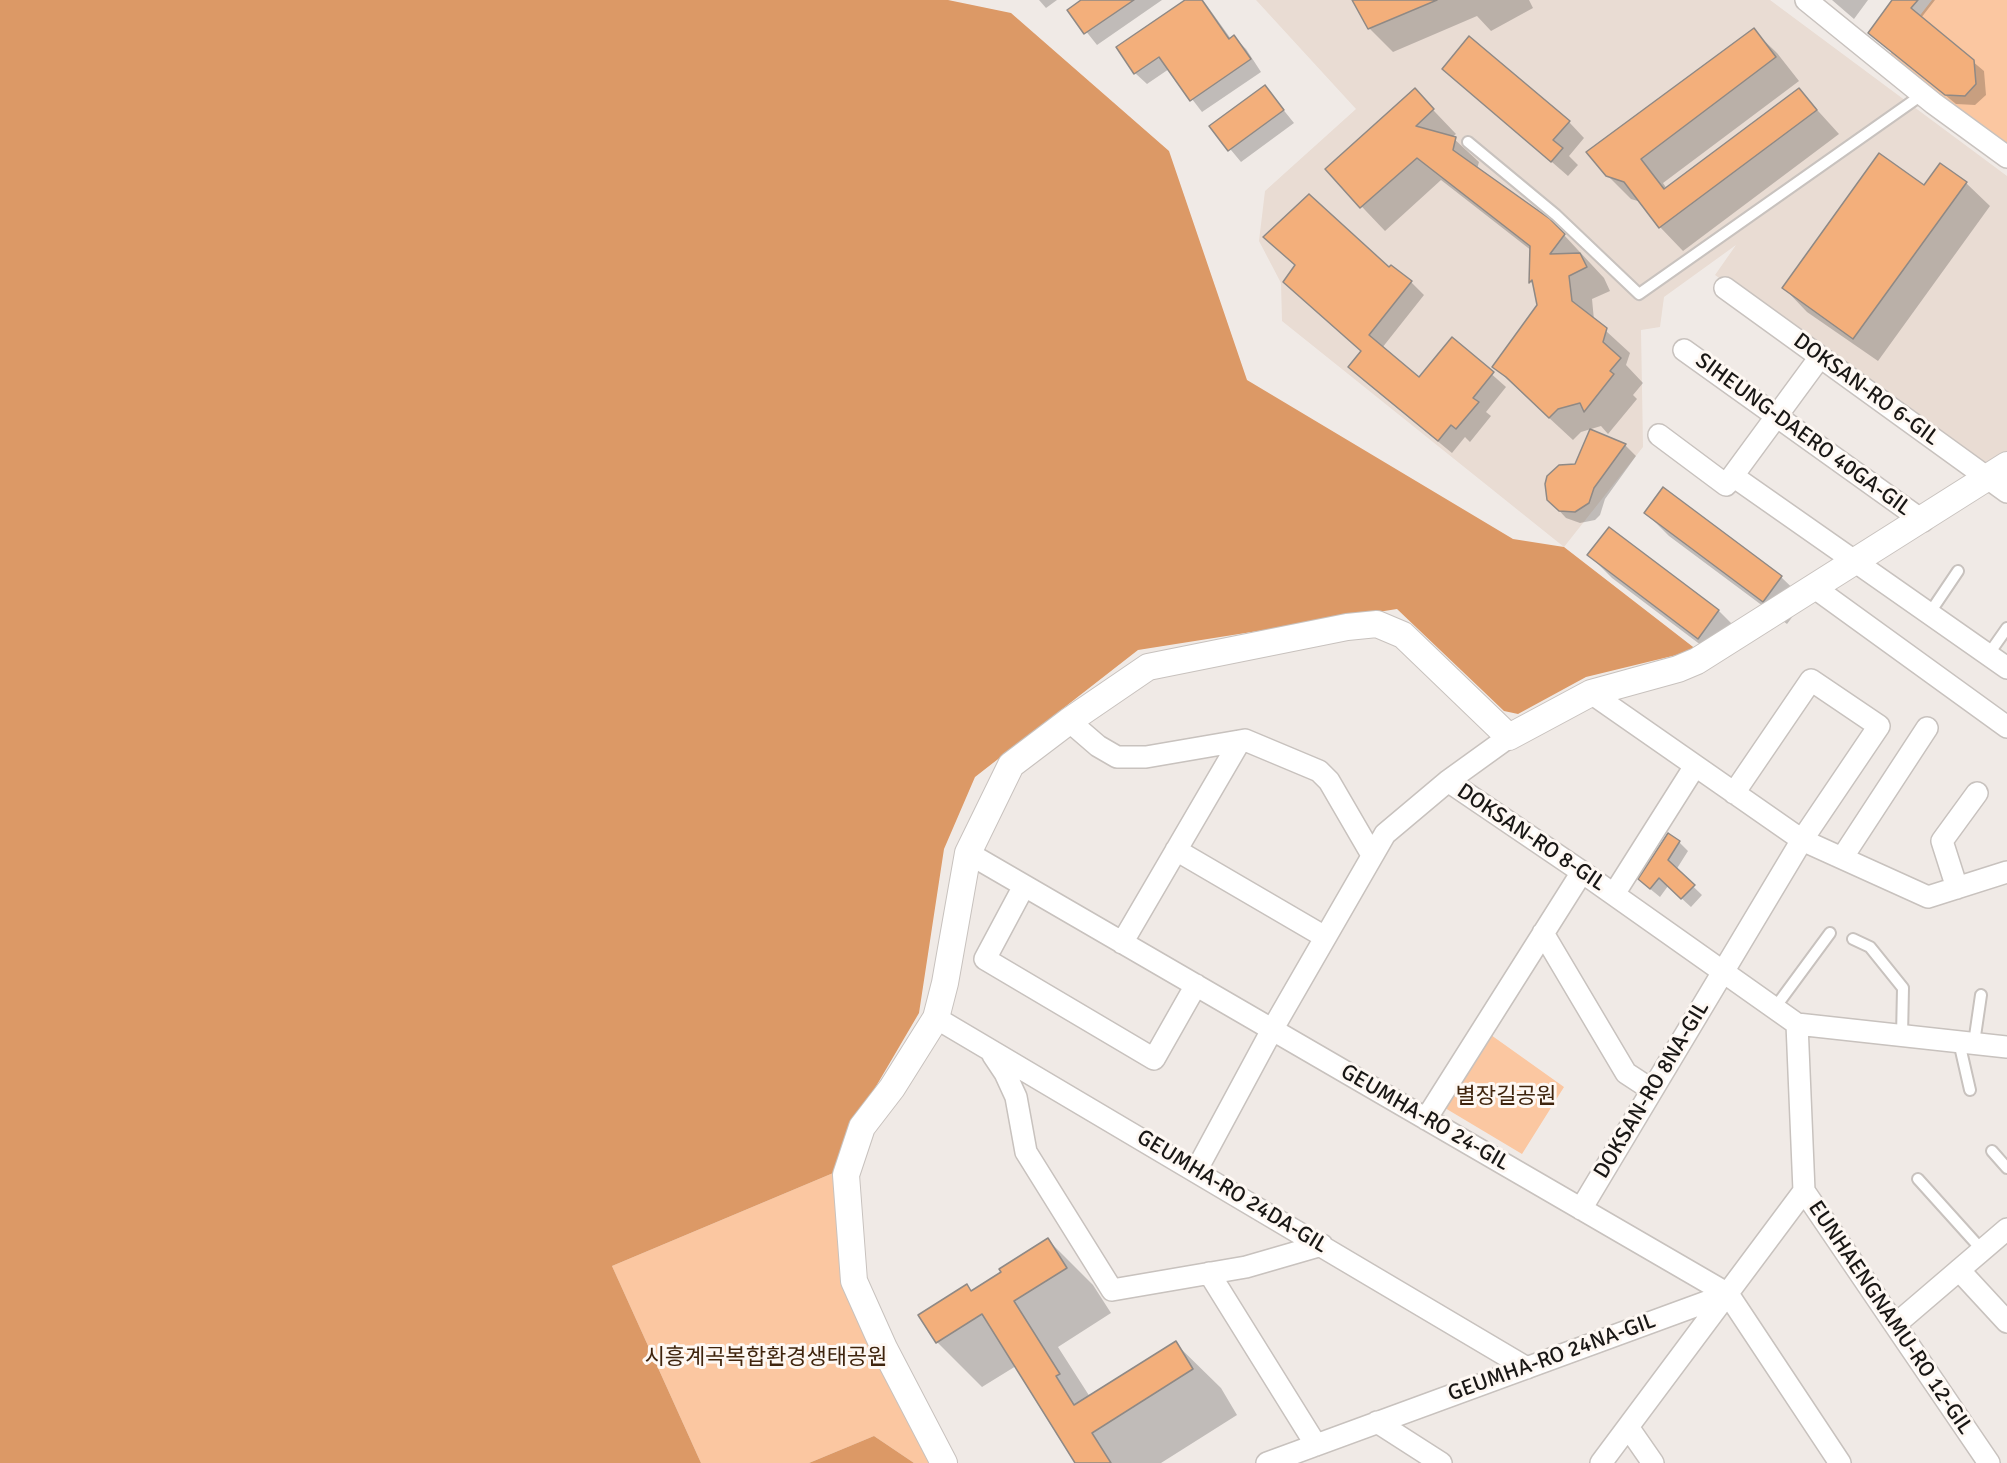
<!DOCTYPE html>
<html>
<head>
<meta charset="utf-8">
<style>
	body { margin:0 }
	canvas { display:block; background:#f0eae6 }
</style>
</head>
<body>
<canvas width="2007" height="1463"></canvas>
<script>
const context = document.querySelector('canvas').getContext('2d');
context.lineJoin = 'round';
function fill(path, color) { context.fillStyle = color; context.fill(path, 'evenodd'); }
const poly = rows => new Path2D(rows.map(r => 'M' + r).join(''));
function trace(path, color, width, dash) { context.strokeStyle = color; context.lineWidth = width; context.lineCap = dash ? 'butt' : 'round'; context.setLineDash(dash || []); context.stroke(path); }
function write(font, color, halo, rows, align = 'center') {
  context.font = font + ' Signika,"Noto Sans KR",sans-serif'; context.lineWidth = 6; context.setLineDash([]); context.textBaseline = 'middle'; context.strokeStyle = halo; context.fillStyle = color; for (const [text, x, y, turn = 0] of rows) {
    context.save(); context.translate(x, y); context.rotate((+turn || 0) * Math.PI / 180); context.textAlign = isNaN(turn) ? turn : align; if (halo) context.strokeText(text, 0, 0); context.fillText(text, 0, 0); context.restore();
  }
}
const built = poly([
	[1256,0,1770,0,2007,176,2007,453,1989,466,1715,275,1736,245,1664,297,1660,327,1641,330,1643,447,1564,547,1282,321,1281,283,1259,241,1265,191,1356,109]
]);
const green = poly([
	[1932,0,2007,0,2007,149,1889,55],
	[1491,1035,1564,1087,1522,1154,1445,1108],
	[838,1171,844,1288,933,1463,914,1463,874,1436,809,1463,701,1463,612,1266]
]);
const forest = poly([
	[0,0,948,0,1011,13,1169,151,1247,380,1513,539,1564,547,1697,650,1586,677,1518,714,1504,711,1397,609,1138,650,975,777,944,849,919,1013,851,1129,838,1171,612,1266,701,1463,0,1463],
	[874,1436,914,1463,809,1463]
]);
const shadow = poly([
	[1039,0,1057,0,1046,8],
	[1084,0,1162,0,1097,45,1069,10],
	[1188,0,1203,0,1231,39,1234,37,1246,49,1261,72,1202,112,1169,69,1147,84,1135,73],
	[1363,0,1529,0,1533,8,1491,31,1477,16,1393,52,1369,28],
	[1832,0,1868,0,1854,19],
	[1894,0,1935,0,1921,18,1984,71,1986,95,1975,105,1956,104,1870,33],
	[1753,30,1777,53,1799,81,1663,183,1667,189,1799,90,1839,134,1683,251,1660,227,1641,202,1631,199,1607,175],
	[1444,68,1569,122,1584,138,1569,156,1578,165,1568,176],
	[1265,87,1294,123,1241,162,1211,126],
	[1415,91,1456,134,1452,137,1479,162,1477,169,1564,235,1604,278,1610,291,1592,299,1594,320,1630,353,1626,365,1643,383,1633,395,1637,399,1608,434,1601,426,1581,432,1573,440,1494,367,1539,306,1534,286,1531,282,1532,251,1441,180,1385,231,1327,170],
	[1966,183,1990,206,1878,361,1807,312,1784,288,1924,187],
	[1265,237,1389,269,1411,282,1424,295,1382,348,1419,379,1452,339,1506,387,1486,412,1491,416,1470,442,1465,437,1452,453,1363,380,1350,366,1362,352,1296,266],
	[1625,445,1636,456,1605,499,1600,515,1595,520,1580,523,1566,518,1554,505,1576,465],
	[1646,513,1781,577,1805,600,1787,624,1669,536],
	[1609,529,1719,611,1742,634,1722,661,1612,578,1589,555],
	[1679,842,1688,851,1676,870,1702,895,1691,907,1668,886,1660,897,1649,888],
	[1048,1240,1093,1285,1111,1313,1058,1347,1090,1397,1175,1343,1221,1388,1237,1415,1161,1463,1077,1463,1016,1366,982,1387,937,1342,967,1286,972,1292]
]);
const building = poly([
	[1081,0,1134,0,1084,34,1067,10,1081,0],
	[1185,0,1202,0,1229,39,1234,35,1251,59,1190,101,1159,57,1134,74,1116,47,1185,0],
	[1352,0,1437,0,1368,29,1352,0],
	[1892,0,1918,0,1911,8,1974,60,1976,84,1965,96,1945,95,1868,33,1892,0],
	[1754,28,1776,57,1641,159,1664,189,1799,88,1817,110,1659,228,1624,182,1606,176,1586,152,1754,28],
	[1469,36,1570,121,1553,140,1563,148,1551,162,1442,69,1469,36],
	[1265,85,1284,110,1228,151,1209,126,1265,85],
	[1415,88,1434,109,1416,126,1456,137,1453,150,1550,219,1565,234,1550,254,1580,253,1587,267,1569,276,1572,301,1607,328,1603,342,1621,358,1610,371,1614,374,1584,412,1580,403,1558,409,1549,418,1506,377,1492,367,1537,305,1532,280,1529,283,1530,246,1417,158,1360,208,1325,169,1415,88],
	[1879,153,1924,185,1940,163,1967,182,1853,339,1782,288,1879,153],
	[1309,194,1389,267,1391,265,1412,281,1369,335,1419,377,1452,337,1494,372,1473,398,1479,402,1456,429,1451,425,1438,441,1348,367,1361,351,1283,282,1295,265,1263,237,1309,194],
	[1590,429,1626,444,1594,488,1589,503,1575,512,1559,511,1547,500,1545,484,1547,476,1559,465,1575,464,1590,429],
	[1663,487,1782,576,1763,602,1644,513,1663,487],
	[1609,527,1719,610,1698,639,1587,555,1609,527],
	[1668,833,1680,841,1668,860,1695,885,1681,899,1659,878,1650,889,1638,879,1668,833],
	[1048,1238,1067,1268,1014,1301,1060,1374,1056,1376,1074,1405,1176,1341,1193,1369,1092,1433,1111,1463,1075,1463,982,1314,936,1343,918,1315,967,1284,971,1291,1001,1272,999,1269,1048,1238]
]);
const service = poly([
	[1468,142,1556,215,1639,294,1923,94],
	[1929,614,1958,571],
	[1988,655,2007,628],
	[1853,939,1870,947,1903,988,1902,1036],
	[1774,1009,1830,933],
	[1959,1042,1970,1090],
	[1974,1043,1981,995],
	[1992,1151,2007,1168],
	[1918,1179,1982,1250]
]);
const minor = poly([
	[1806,0,1933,103,2007,157],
	[1725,288,2007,492],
	[1684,350,1923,521],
	[1659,435,1726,485,1820,357],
	[1733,476,2007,668],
	[1815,588,2007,727],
	[1591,693,1802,840,1928,897,2007,872],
	[1069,721,1098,746,1117,757,1146,757,1245,740,1319,771,1329,781,1372,855],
	[1448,781,1582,872,1797,1024,2007,1047],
	[1176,850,1325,937],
	[968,853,1728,1294,1840,1463],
	[1842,858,1927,728],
	[1024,886,985,959,1154,1059,1196,985],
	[1957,888,1942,841,1977,793],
	[1614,894,1695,766],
	[1543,933,1626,1073,1652,1090],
	[1122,943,1240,741],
	[936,1018,1527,1368],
	[1797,1024,1804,1191,1989,1463],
	[993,1055,1005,1073,1016,1097,1026,1152,1112,1290,1246,1267,1322,1245],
	[1426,1119,1582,872],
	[1196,1171,1272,1030,1385,834,1448,781,1509,737],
	[1581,1209,1802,840,1879,726,1811,680,1734,793],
	[1959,1270,2007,1322],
	[1209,1273,1316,1445],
	[1896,1324,2007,1229],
	[1377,1422,1441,1463],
	[1628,1427,1653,1463],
	[1267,1463,1728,1294],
	[1601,1463,1804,1191]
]);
const tertiary = poly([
	[944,1463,884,1348,854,1281,846,1175,862,1127,892,1088,936,1018,945,983,968,853,1011,765,1069,721,1148,667,1347,627,1377,624,1403,635,1509,737,1591,693,1678,669,1697,661,2007,465]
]);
const streetNames = [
	["DOKSAN-RO 6-GIL",1866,390,36],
	["SIHEUNG-DAERO 40GA-GIL",1803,435,36],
	["DOKSAN-RO 8-GIL",1531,838,34],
	["DOKSAN-RO 8NA-GIL",1652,1090,-59],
	["GEUMHA-RO 24-GIL",1425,1118,30],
	["GEUMHA-RO 24DA-GIL",1232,1192,31],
	["EUNHAENGNAMU-RO 12-GIL",1890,1318,56],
	["GEUMHA-RO 24NA-GIL",1552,1358,-20]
];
const parkNames = [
	["별장길공원",1506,1097],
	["시흥계곡복합환경생태공원",766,1358]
];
fill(built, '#e9dcd3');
fill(green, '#fbc7a1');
fill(forest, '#dc9966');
fill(shadow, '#0003');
fill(building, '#f3af7b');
trace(building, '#8f8985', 1.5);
trace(service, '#c8c2be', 14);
trace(minor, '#c8c2be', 24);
trace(tertiary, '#c8c2be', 28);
trace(service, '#fff', 10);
trace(minor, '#fff', 21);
trace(tertiary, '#fff', 26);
write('22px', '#191715', '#fef8f3', streetNames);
write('22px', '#3f240d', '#fef8f3', parkNames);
</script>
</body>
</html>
